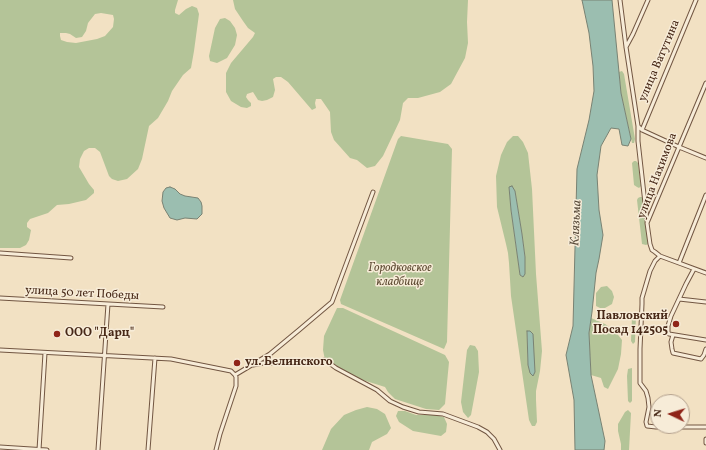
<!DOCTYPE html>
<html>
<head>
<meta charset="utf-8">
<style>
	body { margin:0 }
	#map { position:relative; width:706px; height:450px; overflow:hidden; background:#f2e1c3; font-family:Vollkorn,serif }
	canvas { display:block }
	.north { position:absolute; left:650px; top:394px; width:40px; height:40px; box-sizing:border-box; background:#f7ecd8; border:1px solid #b19e8b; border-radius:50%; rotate:274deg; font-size:11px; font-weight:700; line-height:16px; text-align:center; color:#472817 }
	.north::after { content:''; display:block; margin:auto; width:14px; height:18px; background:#8f2418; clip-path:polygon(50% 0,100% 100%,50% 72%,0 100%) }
</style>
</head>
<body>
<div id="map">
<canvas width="706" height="450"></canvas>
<div class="north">N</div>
</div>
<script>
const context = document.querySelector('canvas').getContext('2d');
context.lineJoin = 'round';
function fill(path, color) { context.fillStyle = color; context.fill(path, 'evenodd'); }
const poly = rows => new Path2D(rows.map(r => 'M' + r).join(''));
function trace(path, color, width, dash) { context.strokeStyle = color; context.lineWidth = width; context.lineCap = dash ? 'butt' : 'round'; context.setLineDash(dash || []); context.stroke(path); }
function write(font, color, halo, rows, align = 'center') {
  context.font = font + ' Vollkorn,serif'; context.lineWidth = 3; context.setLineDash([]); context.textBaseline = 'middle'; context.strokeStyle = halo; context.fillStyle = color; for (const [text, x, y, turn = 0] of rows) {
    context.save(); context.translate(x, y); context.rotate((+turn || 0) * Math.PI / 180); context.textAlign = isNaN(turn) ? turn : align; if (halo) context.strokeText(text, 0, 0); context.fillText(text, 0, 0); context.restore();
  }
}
const green = poly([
	[0,0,178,0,175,10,175,13,179,15,186,9,192,6,197,8,199,14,194,51,191,68,183,75,172,91,168,101,158,118,149,126,142,159,138,169,127,179,118,181,112,179,109,176,100,152,95,148,89,148,84,151,80,159,79,167,89,184,94,190,94,193,86,200,69,204,57,205,48,213,30,219,27,223,27,227,31,230,29,240,26,245,20,248,0,248],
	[101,13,113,15,114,19,113,27,105,36,97,39,76,43,67,42,61,40,60,36,60,33,66,33,70,34,76,38,82,37,86,31,88,23,95,14],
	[233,0,468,0,467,22,468,43,465,58,451,84,440,92,418,98,408,98,403,103,400,120,383,156,375,166,367,168,357,160,350,158,334,140,331,132,330,112,321,99,316,99,315,103,316,108,312,110,288,82,281,77,276,77,273,79,275,90,273,97,267,100,262,101,258,100,253,92,247,94,246,97,248,100,251,103,251,106,247,108,241,107,231,101,226,92,226,73,231,63,253,37,255,33,248,28,243,21,235,9],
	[225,18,230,21,235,28,237,35,235,45,227,58,217,63,210,61,209,56,215,28,220,19],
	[622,71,624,74,635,139,634,143,632,143,621,93,619,72],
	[401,136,448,144,452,149,447,342,444,349,341,304,340,300,398,139],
	[513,136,518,136,523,142,528,153,532,189,536,274,542,351,540,371,536,391,536,400,537,422,535,426,532,426,529,420,511,296,509,263,508,253,506,244,497,207,496,176,501,155,507,142],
	[509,187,515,191,522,234,525,257,523,277,520,275,511,210],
	[527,331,533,334,533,351,530,373,528,365],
	[634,161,636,161,638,163,641,186,639,188,637,187,634,185,632,163],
	[640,197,643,197,648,244,646,245,642,244,637,200,638,198],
	[607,286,612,291,614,297,612,304,605,308,600,308,596,306,596,293,601,287],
	[337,308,343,308,445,355,449,362,445,404,439,410,426,409,395,399,388,392,385,387,350,376,325,360,323,350,324,336],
	[633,314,636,315,635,342,633,344,631,341,632,317],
	[591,318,605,324,615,331,622,340,621,354,618,369,608,389,604,387,601,378,591,375,589,333],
	[470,345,475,346,478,351,479,372,471,415,468,418,463,412,461,402,467,350],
	[632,368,632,401,630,403,628,401,627,376,628,369],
	[367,407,377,409,385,414,391,428,387,434,372,442,369,450,322,450,331,429,344,415,356,410],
	[628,410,631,413,629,450,621,450,621,444,618,431,618,424,625,412],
	[398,411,405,411,416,415,435,415,444,417,447,424,446,432,441,436,413,431,399,422,396,416]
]);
const water = poly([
	[582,0,612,0,621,93,631,139,628,146,622,145,619,129,611,128,601,146,597,175,599,210,603,235,599,259,596,273,592,312,589,333,591,375,605,441,604,450,575,450,574,400,566,355,573,326,577,169,589,120,594,91,593,66,589,33,582,0],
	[512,186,515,191,522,234,525,257,525,274,523,277,520,275,511,210,509,187,512,186],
	[170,187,175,189,180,194,185,196,198,198,201,202,202,206,202,214,197,219,185,218,177,220,170,218,164,208,162,201,163,192,166,188,170,187],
	[527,331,530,331,533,334,535,372,533,376,530,373,528,365,527,331]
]);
const street = poly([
	[620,0,626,47,638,126,642,130,679,147,706,158],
	[626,47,633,34,648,0],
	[706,83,647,223,650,244,652,250,655,252,660,256,706,273],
	[638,126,638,141,647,221],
	[642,130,696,0],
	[0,253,71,258],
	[660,256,655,261,650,271,642,298,642,304,640,349,640,383,646,391,648,398,649,407,646,422,647,426,656,427,706,427],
	[679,263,706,195],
	[694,269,686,284,679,299,671,316,668,326,668,332,669,334,706,340],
	[0,298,163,307],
	[679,299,706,302],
	[673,335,671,342,672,349,673,353,701,359,704,355,706,349],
	[0,350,171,359,231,371,235,375],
	[253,365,263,363,310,363,325,360,336,368,377,390,390,401,403,407,419,412,443,414,478,427,487,432,494,439,500,450],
	[235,375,270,354,299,330,332,302,373,192],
	[706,439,706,443],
	[0,447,47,450],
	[39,450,45,353],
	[98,450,108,304],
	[148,450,155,358],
	[216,450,220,434,236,386,236,377,235,375]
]);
const markers = [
	[676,324,4,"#8f2418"],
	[57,334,4,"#8f2418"],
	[237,363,4,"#8f2418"]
];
const streetNames = [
	["улица Ватутина",660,61,-67],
	["улица Нахимова",658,176,-69],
	["улица 50 лет Победы",82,294,3]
];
const parkNames = [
	["Городковское",400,269],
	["кладбище",400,283]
];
const poiNames = [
	["Павловский",668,317,"right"],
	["Посад 142505",668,331,"right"],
	["ООО \"Дарц\"",65,334],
	["ул. Белинского",245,363]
];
const waterNames = [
	["Клязьма",577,223,-87]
];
fill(green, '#b4c498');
fill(water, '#9bbeb0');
trace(water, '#798273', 1);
trace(street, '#725642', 5);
trace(street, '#f7ecd8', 3);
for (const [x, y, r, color] of markers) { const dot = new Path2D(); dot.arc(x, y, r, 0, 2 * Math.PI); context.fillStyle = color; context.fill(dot); trace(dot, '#f7ecd8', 1.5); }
write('12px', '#472817', '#f7ecd8', streetNames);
write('italic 12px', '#624f37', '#f7ecd8', parkNames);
write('bold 12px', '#472817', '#f7ecd8', poiNames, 'left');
write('italic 13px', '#5c4e3d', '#f7ecd8', waterNames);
</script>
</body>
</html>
